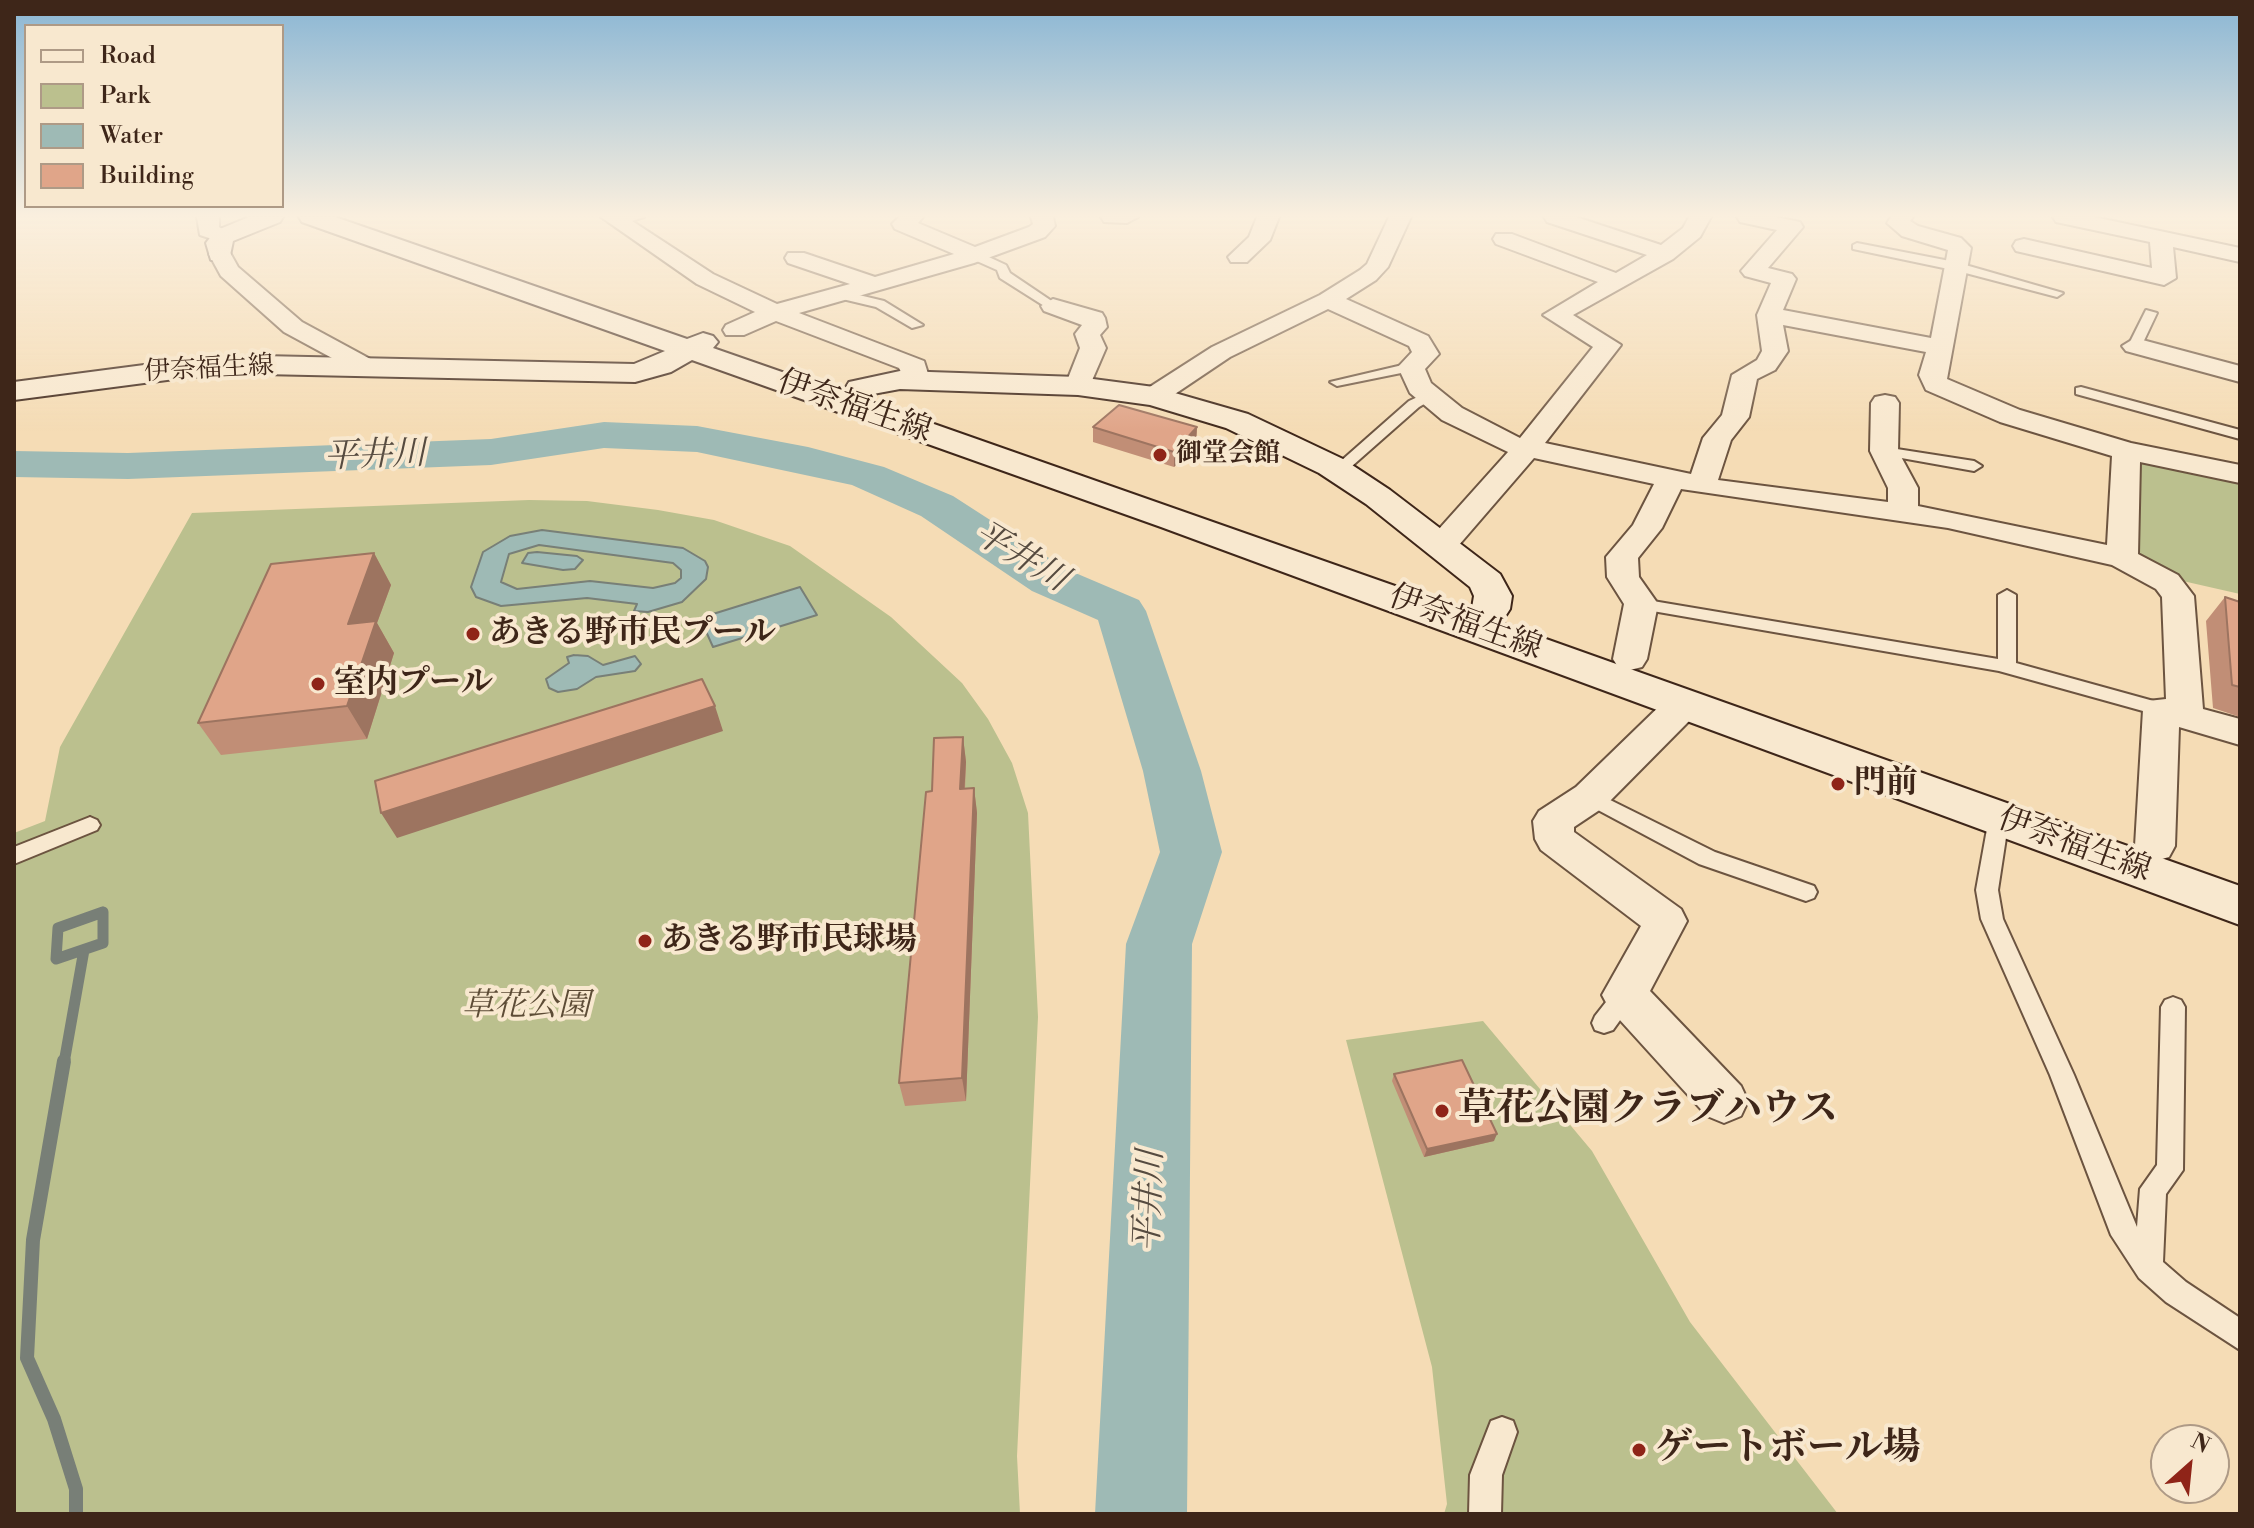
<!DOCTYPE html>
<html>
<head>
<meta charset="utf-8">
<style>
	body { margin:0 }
	#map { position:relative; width:2254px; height:1528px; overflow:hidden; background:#f5dcb5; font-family:"Libre Bodoni",serif }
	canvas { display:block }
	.frame { position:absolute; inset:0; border:16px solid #3e2619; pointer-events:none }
	.legend { position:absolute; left:24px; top:24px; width:260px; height:184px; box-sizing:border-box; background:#f8e8cf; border:2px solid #ae9a86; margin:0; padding:10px 14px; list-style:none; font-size:24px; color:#3e2619 }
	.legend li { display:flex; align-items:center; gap:16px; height:40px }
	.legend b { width:40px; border:2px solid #ae9a86 }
	.north { position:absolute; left:2150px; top:1424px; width:80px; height:80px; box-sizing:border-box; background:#f8e8cf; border:2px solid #ae9a86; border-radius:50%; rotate:27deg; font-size:22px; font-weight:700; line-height:32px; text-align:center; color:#3e2619 }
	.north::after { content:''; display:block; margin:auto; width:28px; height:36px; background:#8f2418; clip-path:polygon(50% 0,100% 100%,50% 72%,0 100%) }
</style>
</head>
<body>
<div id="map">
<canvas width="2254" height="1528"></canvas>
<div class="frame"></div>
<ul class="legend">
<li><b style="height:10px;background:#f8e8cf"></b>Road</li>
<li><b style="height:22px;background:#bbc08e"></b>Park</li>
<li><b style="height:22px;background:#9ebab5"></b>Water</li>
<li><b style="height:22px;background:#e0a589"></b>Building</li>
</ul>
<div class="north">N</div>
</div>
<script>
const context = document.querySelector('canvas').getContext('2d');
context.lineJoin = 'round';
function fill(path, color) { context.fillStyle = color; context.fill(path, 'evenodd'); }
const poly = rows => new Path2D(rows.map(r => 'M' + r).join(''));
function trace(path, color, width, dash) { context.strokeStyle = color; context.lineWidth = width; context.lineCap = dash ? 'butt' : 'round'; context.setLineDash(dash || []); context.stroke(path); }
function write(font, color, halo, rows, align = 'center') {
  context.font = font + ' "Libre Bodoni","Noto Serif JP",serif'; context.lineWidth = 8; context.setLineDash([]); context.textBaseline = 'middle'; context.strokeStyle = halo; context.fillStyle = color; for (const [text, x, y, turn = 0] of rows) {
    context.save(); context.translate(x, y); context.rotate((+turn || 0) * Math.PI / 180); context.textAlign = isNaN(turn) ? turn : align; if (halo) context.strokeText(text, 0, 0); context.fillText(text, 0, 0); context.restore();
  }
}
const green = poly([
	[2134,458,2240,478,2240,594,2174,579,2129,554],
	[529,500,587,501,658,510,714,520,790,546,891,617,962,683,988,719,1012,763,1028,813,1038,1017,1017,1456,1020,1514,14,1514,14,833,45,821,60,747,192,513],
	[1483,1021,1592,1151,1690,1322,1838,1514,1444,1514,1447,1504,1432,1367,1346,1040]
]);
const water = poly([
	[542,530,683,548,705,561,708,567,706,579,682,602,648,612,634,611,637,604,587,598,501,606,476,597,471,587,483,552,510,536,542,530],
	[539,545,673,563,681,570,681,578,675,583,653,588,590,581,517,589,501,582,509,554,539,545],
	[537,552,577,556,583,560,575,569,563,570,522,563,528,553,537,552],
	[800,587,817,615,713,647,700,618,800,587],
	[574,655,588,656,603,665,635,656,641,664,635,671,596,677,577,689,558,692,549,688,546,679,569,663,567,657,574,655]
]);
const streamFar1 = poly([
	[103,912,103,943,56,959,58,928,103,912],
	[64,1063,84,950]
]);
const stream = poly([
	[64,1061,33,1240,27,1358,54,1419,76,1489,76,1514]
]);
const river = poly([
	[604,422,697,426,808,447,884,467,953,496,1066,569,1139,600,1146,611,1201,771,1222,852,1192,944,1187,1514,1095,1514,1126,944,1160,852,1143,771,1098,620,1032,591,921,516,852,485,697,452,604,448,491,465,128,479,14,477,14,451,128,453,491,439,604,422]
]);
const lane = poly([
	[625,217,644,217,620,225,614,222,625,217],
	[1857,243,1955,262,2063,293,2057,297,1958,271,1853,249,1853,245,1857,243],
	[970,252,978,252,1006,265,1010,273,1059,306,1049,309,1000,278,997,270,970,258,970,252],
	[838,290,884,301,923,325,912,328,876,307,834,297,832,294,838,290],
	[2146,310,2157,313,2140,349,2130,349,2128,346,2146,310],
	[1411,363,1418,367,1416,370,1337,386,1330,382,1411,363],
	[2081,387,2240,430,2240,439,2076,394,2076,388,2081,387],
	[1424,394,1436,397,1419,407,1343,474,1333,474,1333,468,1409,401,1424,394],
	[1884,447,1974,461,1982,466,1974,471,1879,454,1877,451,1884,447],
	[2007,590,2016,595,2016,663,2168,705,2171,710,2168,715,2161,716,1999,671,1641,609,1632,604,1641,599,1998,659,1998,595,2007,590],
	[1590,790,1715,852,1814,886,1817,892,1814,898,1806,901,1699,864,1583,802,1580,797,1590,790],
	[1999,810,2006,813,2009,818,1998,890,2003,919,2074,1075,2137,1227,2140,1189,2157,1165,2161,1007,2165,1000,2173,997,2181,1000,2185,1007,2183,1170,2166,1194,2163,1262,2186,1282,2240,1318,2240,1350,2166,1302,2139,1278,2111,1235,2050,1075,1981,919,1976,890,1989,818,1992,813,1999,810],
	[90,817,97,820,100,825,97,830,14,864,14,847,90,817],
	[1625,985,1633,988,1637,995,1633,1002,1613,1030,1604,1033,1595,1030,1592,1023,1595,1016,1617,988,1625,985],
	[1502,1417,1513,1421,1517,1432,1502,1475,1501,1514,1469,1514,1470,1475,1491,1421,1502,1417]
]);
const street = poly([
	[197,217,219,217,219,227,235,236,224,243,200,235,197,217],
	[601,217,626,217,713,274,777,304,850,284,788,263,785,258,788,253,804,253,875,277,954,254,895,229,892,224,899,217,923,217,918,223,975,247,1029,227,1033,224,1031,217,1053,217,1055,226,1045,237,974,263,799,313,924,361,930,380,926,386,917,388,908,386,899,368,776,321,744,335,726,335,723,330,726,325,755,312,697,284,601,217],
	[1101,217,1138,217,1127,223,1104,222,1101,217],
	[1257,217,1279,217,1270,240,1247,262,1231,262,1228,257,1249,237,1257,217],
	[1389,217,1411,217,1388,267,1376,280,1346,299,1428,336,1439,354,1425,369,1431,383,1462,408,1520,438,1593,347,1543,315,1598,282,1496,244,1493,239,1496,234,1512,234,1616,273,1647,255,1547,222,1544,217,1576,217,1661,245,1683,228,1689,217,1711,217,1700,237,1673,259,1573,315,1621,345,1545,443,1691,474,1703,438,1722,415,1732,375,1757,360,1762,351,1757,315,1771,283,1745,276,1741,271,1777,230,1740,222,1737,217,1776,217,1800,222,1803,227,1768,268,1792,274,1796,279,1783,310,1931,338,1948,250,1902,236,1887,223,1891,217,1913,217,1910,221,1918,226,1961,238,1971,248,1947,379,2020,410,2131,443,2240,465,2240,483,2140,462,2138,554,2178,575,2194,596,2203,709,2240,719,2240,745,2179,727,2175,846,2169,857,2155,861,2141,857,2135,846,2143,710,2148,701,2166,699,2162,597,2156,589,2112,565,1948,528,1681,489,1662,528,1638,558,1639,577,1658,604,1647,659,1642,667,1630,670,1618,667,1613,659,1624,604,1607,577,1606,557,1633,525,1654,484,1534,458,1452,553,1430,553,1425,546,1430,539,1508,452,1442,420,1410,393,1398,367,1412,352,1409,346,1328,309,1230,357,1163,402,1145,402,1141,396,1145,390,1212,347,1320,295,1360,270,1367,264,1389,217],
	[1783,325,1926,352,1919,375,1926,390,2000,422,2112,456,2107,545,1918,506,1918,488,1898,451,1899,403,1895,397,1885,395,1875,397,1871,403,1870,451,1888,488,1888,502,1718,480,1731,440,1749,417,1757,379,1775,370,1788,351,1783,325],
	[2053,217,2094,217,2240,248,2240,262,2173,247,2176,278,2164,285,2016,251,2013,246,2016,241,2024,239,2152,268,2150,242,2056,222,2053,217],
	[220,247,228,249,238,267,302,322,374,361,378,366,374,371,356,371,284,332,221,276,209,254,220,247],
	[1053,299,1102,313,1105,318,1107,327,1100,335,1106,348,1087,392,1078,394,1069,392,1065,386,1080,348,1075,334,1082,325,1044,311,1041,306,1053,299],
	[2135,338,2240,366,2240,382,2126,351,2122,346,2135,338],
	[1684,692,1697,695,1702,704,1697,713,1604,807,1574,827,1574,832,1681,909,1687,921,1650,991,1741,1086,1748,1101,1741,1116,1724,1123,1707,1116,1609,1008,1602,995,1641,926,1541,850,1535,839,1533,821,1539,811,1576,787,1671,695,1684,692]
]);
const secondary = poly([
	[249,217,283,217,280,222,233,241,229,260,211,260,206,243,215,231,249,217],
	[299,217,335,217,687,339,703,333,713,336,718,342,713,348,848,395,845,389,849,382,900,371,1078,377,1154,387,1248,414,1343,459,1390,490,1500,574,1512,596,1510,609,1501,623,2240,886,2240,925,1161,527,692,360,671,372,635,382,262,374,190,377,14,400,14,382,190,359,262,356,634,364,665,351,302,222,299,217],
	[900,389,1078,395,1150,405,1226,428,1319,473,1366,504,1470,587,1474,596,1472,608,1469,612,857,397,900,389]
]);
const wall = poly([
	[1093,427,1197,427,1196,443,1174,467,1093,442],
	[374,553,391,585,377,623,394,653,367,739,221,755,198,723],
	[2225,597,2240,602,2240,717,2213,708,2206,621],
	[963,737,966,762,965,789,974,788,977,813,966,1101,905,1106,899,1083],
	[1394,1074,1494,1141,1424,1157,1392,1081]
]);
const shadedWall = poly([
	[1197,427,1196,443,1174,467,1174,452],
	[374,553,391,585,377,623,394,653,367,739,347,706,348,624],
	[715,706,723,731,397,838,381,813],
	[963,737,966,762,963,814,960,789],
	[974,788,977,813,966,1101,962,1078],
	[1497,1134,1494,1141,1424,1157,1427,1149]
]);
const building = poly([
	[1119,405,1197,427,1174,452,1093,427,1119,405],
	[374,553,348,624,376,621,347,706,198,723,271,564,374,553],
	[2225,597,2240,602,2240,687,2232,685,2225,597],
	[702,679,715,706,381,813,375,781,702,679],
	[963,737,960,789,974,788,962,1078,899,1083,926,792,932,791,934,738,963,737],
	[1462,1060,1497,1134,1427,1149,1394,1074,1462,1060]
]);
const markers = [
	[1160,455,8,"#8f2418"],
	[473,634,8,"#8f2418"],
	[318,684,8,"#8f2418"],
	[1838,784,8,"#8f2418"],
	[645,941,8,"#8f2418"],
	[1442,1111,8,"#8f2418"],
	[1639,1450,8,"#8f2418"]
];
const farStreetnames = [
	["伊奈福生線",209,370,-3]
];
const farPoinames = [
	["御堂会館",1176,455]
];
const streetNames = [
	["伊奈福生線",854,408,19],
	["伊奈福生線",1465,624,20],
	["伊奈福生線",2074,846,20]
];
const poiNames = [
	["あきる野市民プール",489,634],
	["室内プール",334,684],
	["門前",1854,784],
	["あきる野市民球場",661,941]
];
const parkNames = [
	["草花公園",526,1007]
];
const waterNames = [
	["平井川",375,457,-2],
	["平井川",1020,558,31],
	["平井川",1151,1201,-88]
];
const nearPoinames = [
	["草花公園クラブハウス",1458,1111],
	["ゲートボール場",1655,1450]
];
fill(green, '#bbc08e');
fill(water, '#9ebab5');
trace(water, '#787f77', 2);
trace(streamFar1, '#787f77', 11);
trace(stream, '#787f77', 14);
fill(river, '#9ebab5');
trace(lane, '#6c5440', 4);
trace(street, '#6c5440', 4);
trace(secondary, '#3e2619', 4);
fill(lane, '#f8e8cf');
fill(street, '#f8e8cf');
fill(secondary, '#f8e8cf');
fill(wall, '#c18e76');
fill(shadedWall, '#9d7460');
fill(building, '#e0a589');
trace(building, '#9d7460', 2);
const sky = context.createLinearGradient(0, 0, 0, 431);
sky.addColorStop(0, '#8ab6d4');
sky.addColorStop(0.5, '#faefde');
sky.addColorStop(1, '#faefde00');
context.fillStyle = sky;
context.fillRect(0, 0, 2254, 431);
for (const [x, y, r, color] of markers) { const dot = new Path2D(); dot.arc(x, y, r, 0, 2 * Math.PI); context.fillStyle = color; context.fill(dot); trace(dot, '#f8e8cf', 3); }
write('26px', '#3e2619', '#f8e8cf', farStreetnames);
write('bold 26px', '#3e2619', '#f8e8cf', farPoinames, 'left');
write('32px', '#3e2619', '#f8e8cf', streetNames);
write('bold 32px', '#3e2619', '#f8e8cf', poiNames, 'left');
write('italic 32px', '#5d4c36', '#f8e8cf', parkNames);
write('italic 34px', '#564b40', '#f8e8cf', waterNames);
write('bold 38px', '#3e2619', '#f8e8cf', nearPoinames, 'left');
</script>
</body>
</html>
